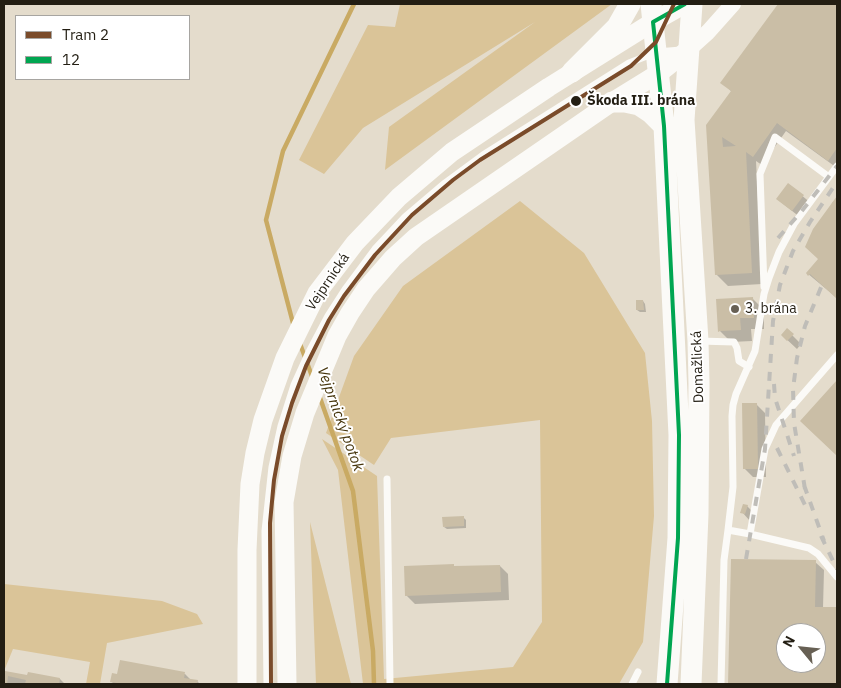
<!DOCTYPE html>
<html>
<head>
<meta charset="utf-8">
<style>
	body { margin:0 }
	#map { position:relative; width:841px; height:688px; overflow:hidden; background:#e4dccc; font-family:"IBM Plex Sans",sans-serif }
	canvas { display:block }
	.frame { position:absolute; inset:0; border:5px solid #231e13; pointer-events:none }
	.legend { position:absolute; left:15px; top:15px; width:175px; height:65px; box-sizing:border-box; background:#fff; border:1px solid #a7a5a1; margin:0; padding:6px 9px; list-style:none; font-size:15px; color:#231e13 }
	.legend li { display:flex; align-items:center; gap:10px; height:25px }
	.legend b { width:25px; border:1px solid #a7a5a1 }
	.north { position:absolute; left:776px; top:623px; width:50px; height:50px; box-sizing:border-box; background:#fff; border:1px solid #a7a5a1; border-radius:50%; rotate:298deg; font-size:14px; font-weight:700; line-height:20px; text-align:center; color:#231e13 }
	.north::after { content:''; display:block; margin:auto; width:18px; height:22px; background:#676054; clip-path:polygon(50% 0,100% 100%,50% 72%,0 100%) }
</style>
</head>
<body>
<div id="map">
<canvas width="841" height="688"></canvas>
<div class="frame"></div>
<ul class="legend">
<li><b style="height:6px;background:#7a4b2a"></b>Tram 2</li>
<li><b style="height:6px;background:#00a651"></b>12</li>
</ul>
<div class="north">N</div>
</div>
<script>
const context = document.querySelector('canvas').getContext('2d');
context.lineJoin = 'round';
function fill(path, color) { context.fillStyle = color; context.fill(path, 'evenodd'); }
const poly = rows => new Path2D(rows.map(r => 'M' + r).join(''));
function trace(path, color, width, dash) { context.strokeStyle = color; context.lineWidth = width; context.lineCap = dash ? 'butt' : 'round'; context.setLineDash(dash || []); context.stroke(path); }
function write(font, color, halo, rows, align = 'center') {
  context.font = font + ' "IBM Plex Sans",sans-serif'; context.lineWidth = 4; context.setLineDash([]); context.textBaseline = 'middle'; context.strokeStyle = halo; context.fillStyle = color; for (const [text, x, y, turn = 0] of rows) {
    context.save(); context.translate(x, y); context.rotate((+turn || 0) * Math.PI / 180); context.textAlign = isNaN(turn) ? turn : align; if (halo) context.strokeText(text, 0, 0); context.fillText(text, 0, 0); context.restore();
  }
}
const green = poly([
	[400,4,612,4,385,170,389,127,535,22,363,128,324,174,299,160,368,25,395,27],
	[520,201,584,253,645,353,652,421,654,516,643,642,619,684,363,684,338,470,322,439,377,476,384,679,513,667,542,622,540,420,391,438,374,465,326,433,354,356,403,286],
	[310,522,351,684,316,684],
	[4,584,162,601,197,614,203,624,107,643,100,684,86,684,90,662,13,649,4,671]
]);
const shadow = poly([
	[779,4,837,4,837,168,786,131,762,165,756,161,762,284,728,286,716,274,707,126,732,92,722,82],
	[788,184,812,204,801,218,777,199],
	[837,198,837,298,807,273,820,259,832,203],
	[752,298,764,310,764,329,751,329,752,341,731,342,719,330],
	[643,301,645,304,646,312,640,312,637,310],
	[787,330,801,344,797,349,782,335],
	[837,382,837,455,802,421],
	[756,404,765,413,766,477,753,477,744,468],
	[747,506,756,515,750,521,742,512],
	[463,517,466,520,466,528,447,529,444,527],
	[732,560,815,562,824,570,823,608,835,608,837,610,837,684,729,684],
	[786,633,816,633,816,663,786,663],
	[500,566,508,574,509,600,415,604,406,595],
	[6,672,28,676,60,679,65,684,4,684],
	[185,674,191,680,197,681,200,684,114,684,111,681]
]);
const stream = poly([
	[294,327,266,220,283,151,354,4],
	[299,341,313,379],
	[319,395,353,491,373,651,374,684]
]);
const building = poly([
	[778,4,837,4,837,148,828,161,777,123,753,157,746,152,752,273,715,275,706,125,731,91,720,83],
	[722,137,736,146,723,147],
	[788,183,804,195,792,211,776,199],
	[837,196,837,299,810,274,808,276,806,273,818,259,805,247,813,229],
	[753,297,754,318,740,318,741,330,720,331,718,332,716,299],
	[636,300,643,300,644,310,636,310],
	[787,328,794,334,787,341,781,335],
	[837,380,837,456,800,421],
	[742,403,757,403,758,469,743,469],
	[743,504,748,505,745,514,740,513],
	[464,516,464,526,443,527,442,517],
	[731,559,816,560,815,605,815,607,836,607,837,684,728,684],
	[786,633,816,633,816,663,786,663],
	[454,564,454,566,500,565,501,592,405,596,404,566],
	[120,660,185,672,184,678,198,680,197,684,124,684,110,682,112,673,117,674],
	[5,671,27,675,28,672,60,678,59,684,25,684,26,680,8,676,7,684,4,684]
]);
const service = poly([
	[764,287,760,174,775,137,829,177],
	[699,341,734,342,737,348,739,361,749,367],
	[837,355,776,425,765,449,750,534,809,548,818,554,837,577],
	[387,479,390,684],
	[728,530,733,487,732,416,733,405,736,394,755,351,764,294,769,278,779,252,794,224,837,166],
	[267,684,265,531,272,467,281,426,294,385,309,352,328,316,346,288,375,249,405,217,445,183,483,155,629,63,657,52,681,50],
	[632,684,638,672],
	[721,684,724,560,728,530,750,534]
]);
const tertiary = poly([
	[688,50,708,32,733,4]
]);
const secondary = poly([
	[247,684,247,550,250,484,255,453,263,420,285,358,317,293,355,243,399,197,452,152,549,87,653,22,685,4],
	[287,684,284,502,292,456,305,413,337,336,350,313,366,289,393,258,416,237,612,102,659,73,688,50]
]);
const primary = poly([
	[651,4,664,126,679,435,678,538,667,684],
	[572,72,617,27,630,4],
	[612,102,625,102,639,105,651,113,664,126],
	[691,684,698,514,699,384,698,341,684,120,692,4]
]);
const rail = poly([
	[778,238,801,212,837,166],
	[774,384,775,398,794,456],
	[777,448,805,505],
	[804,485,824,541],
	[805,489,794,423,793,389,797,358,805,326,822,285],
	[821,536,837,569],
	[746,559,765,449,773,321,780,285,793,251,810,222,837,182]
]);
const bus1 = poly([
	[667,684,678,538,679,435,664,126,653,22,685,4]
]);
const tram1 = poly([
	[271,684,270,523,274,480,282,436,292,403,306,366,329,320,344,296,375,255,412,215,453,180,480,160,631,66,656,42,674,4]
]);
const markers = [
	[576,101,6,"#231e13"],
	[735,309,5,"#676054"]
];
const stopNames = [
	["Škoda III. brána",587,101]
];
const streetNames = [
	["Vejprnická",328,282,-56],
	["Domažlická",698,367,-92]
];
const poiNames = [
	["3. brána",745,309]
];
const waterNames = [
	["Vejprnický potok",340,419,70]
];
fill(green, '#dac498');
fill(shadow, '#0003');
trace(stream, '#c9aa63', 4.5);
fill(building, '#cabea6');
trace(service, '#fbfaf7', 7);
trace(tertiary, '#fbfaf7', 16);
trace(secondary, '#fbfaf7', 19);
trace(primary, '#fbfaf7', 21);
trace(rail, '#bfbdb8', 4, [9, 9]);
trace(bus1, '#00a651', 4);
trace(tram1, '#7a4b2a', 4);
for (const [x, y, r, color] of markers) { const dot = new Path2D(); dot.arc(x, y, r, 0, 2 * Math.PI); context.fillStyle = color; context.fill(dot); trace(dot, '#fff', 2); }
write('bold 14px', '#231e13', '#fff', stopNames, 'left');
write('14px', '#231e13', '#fff', streetNames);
write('14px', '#231e13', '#fff', poiNames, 'left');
write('italic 15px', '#47360d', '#fff', waterNames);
</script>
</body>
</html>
